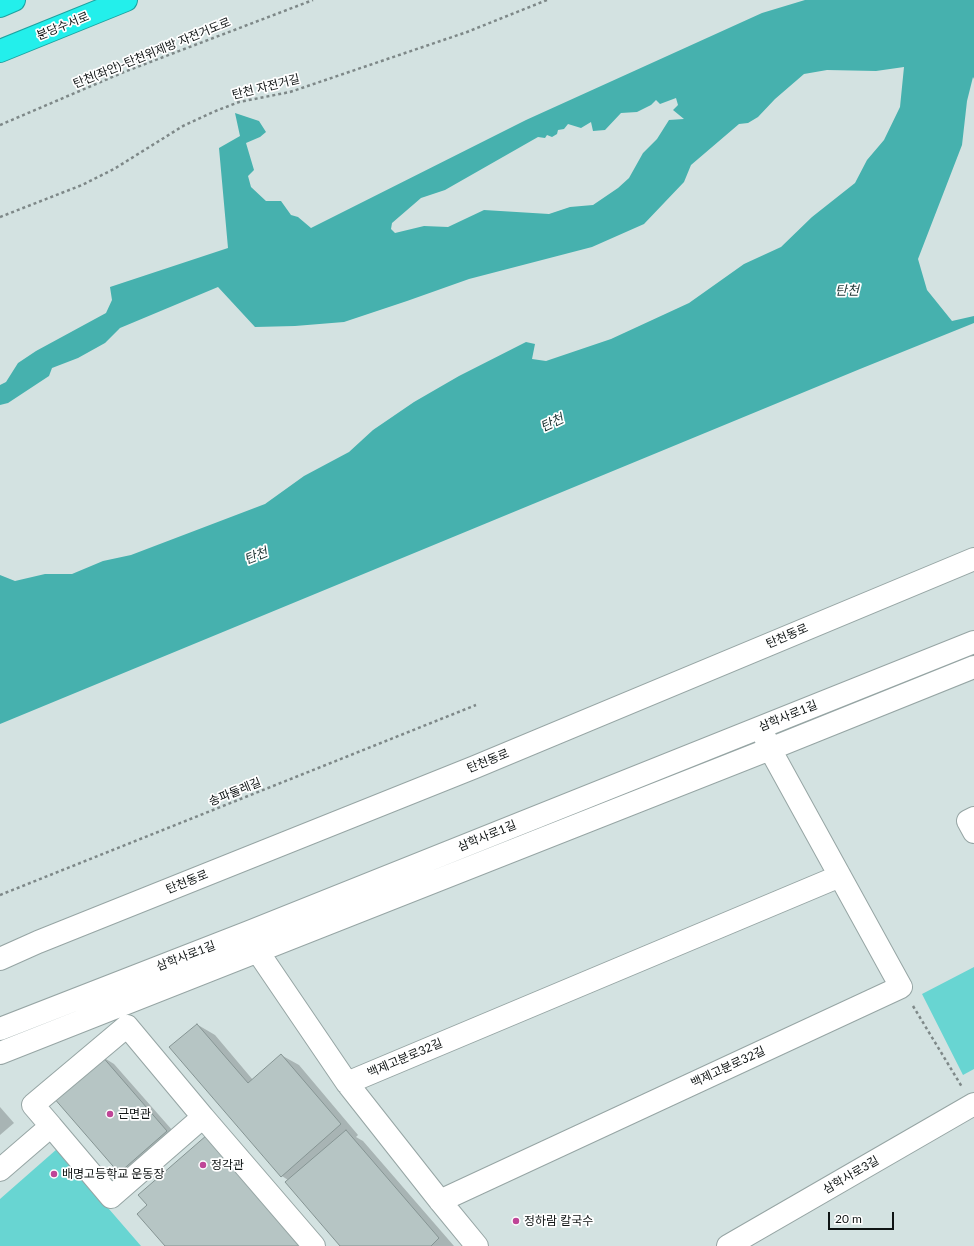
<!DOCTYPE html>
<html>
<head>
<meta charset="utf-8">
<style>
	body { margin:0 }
	#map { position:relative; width:974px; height:1246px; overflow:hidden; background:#d3e2e1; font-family:Lato,sans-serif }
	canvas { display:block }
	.scale { position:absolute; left:828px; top:1212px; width:66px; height:18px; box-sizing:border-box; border:2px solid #0f1414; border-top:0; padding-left:5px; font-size:12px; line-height:14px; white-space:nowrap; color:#0f1414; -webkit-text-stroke:3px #fff; paint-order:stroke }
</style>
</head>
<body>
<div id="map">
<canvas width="974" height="1246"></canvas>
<div class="scale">20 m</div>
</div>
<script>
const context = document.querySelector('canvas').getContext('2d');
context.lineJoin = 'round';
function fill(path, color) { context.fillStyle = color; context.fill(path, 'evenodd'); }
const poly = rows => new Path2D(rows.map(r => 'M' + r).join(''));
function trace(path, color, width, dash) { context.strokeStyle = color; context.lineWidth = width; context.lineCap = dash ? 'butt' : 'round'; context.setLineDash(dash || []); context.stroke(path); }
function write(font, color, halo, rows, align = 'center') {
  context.font = font + ' Lato,"Noto Sans KR",sans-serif'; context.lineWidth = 3.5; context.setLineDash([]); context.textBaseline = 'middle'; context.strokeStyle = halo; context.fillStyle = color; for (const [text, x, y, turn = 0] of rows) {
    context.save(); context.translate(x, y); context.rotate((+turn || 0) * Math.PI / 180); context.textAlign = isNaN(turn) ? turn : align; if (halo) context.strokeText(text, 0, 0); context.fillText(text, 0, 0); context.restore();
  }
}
const green = poly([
	[974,967,974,1069,963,1075,922,994],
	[57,1149,141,1246,0,1246,0,1199]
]);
const water = poly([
	[805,0,974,0,974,79,973,77,967,101,962,145,918,259,927,290,952,321,974,316,974,323,860,369,0,724,0,575,15,581,45,574,72,574,103,561,131,555,265,504,304,476,349,452,373,430,414,402,459,376,526,342,535,344,532,359,546,361,611,339,689,303,744,264,781,247,812,217,855,183,867,160,884,140,900,107,904,67,876,71,827,70,804,74,775,99,758,117,748,123,739,124,691,165,684,182,644,224,592,247,469,279,407,301,344,322,295,326,255,327,218,287,120,328,105,343,78,358,52,368,49,376,8,403,0,405,0,385,6,382,18,363,36,351,106,313,112,300,110,287,228,248,219,148,240,136,235,113,259,121,266,132,260,137,246,143,254,170,248,176,251,187,266,201,281,201,291,215,298,217,311,228,526,120,762,13],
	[676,98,678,105,673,110,684,119,669,120,657,139,643,153,629,178,618,188,593,205,570,207,549,214,484,210,448,227,424,226,395,233,391,229,392,223,421,198,445,190,538,137,545,138,547,135,552,137,557,134,558,130,564,129,568,124,581,128,591,122,593,131,605,130,621,113,637,112,651,105,656,100,660,104]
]);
const shadow = poly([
	[198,1025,215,1035,253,1080,281,1055,299,1065,358,1135,356,1137,363,1141,454,1246,341,1246,288,1180,282,1176],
	[101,1056,114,1064,180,1139,133,1180,119,1172],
	[0,1107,14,1123,0,1135]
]);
const building = poly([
	[197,1024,248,1083,281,1054,341,1124,281,1177,169,1047,197,1024],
	[101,1055,167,1131,119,1173,53,1097,101,1055],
	[346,1130,439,1238,431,1246,340,1246,285,1182,346,1130],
	[207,1135,304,1246,165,1246,137,1214,147,1205,138,1195,207,1135]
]);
const path = poly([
	[0,125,124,72,313,0],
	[0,217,82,185,114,169,183,126,213,112,239,102,290,92,467,32,547,0],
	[0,895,476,705],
	[913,1006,962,1087]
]);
const minor = poly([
	[974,818,968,821,974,832],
	[252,940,258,952,347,1083,440,1201,477,1246],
	[0,959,38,942,475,767,974,559],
	[0,1029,249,932,974,642],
	[0,1053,770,749,974,667],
	[347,1083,840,876],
	[51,1126,33,1105,127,1026,203,1117],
	[0,1170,51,1126,111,1197,203,1117,314,1246],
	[440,1201,901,987,770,749,764,735],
	[728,1246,974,1104]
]);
const highway = poly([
	[0,6,14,0],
	[0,51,126,0]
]);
const markers = [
	[110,1114,4,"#bf4597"],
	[203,1165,4,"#bf4597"],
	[54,1174,4,"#bf4597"],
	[516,1221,4,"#bf4597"]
];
const streetNames = [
	["분당수서로",63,26,-22],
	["탄천(좌안)-탄천위제방 자전거도로",152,53,-22],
	["탄천 자전거길",266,87,-14],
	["탄천동로",787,636,-23],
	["삼학사로1길",788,716,-22],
	["탄천동로",488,761,-22],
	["송파둘레길",235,792,-22],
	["삼학사로1길",487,836,-22],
	["탄천동로",187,882,-22],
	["삼학사로1길",186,956,-21],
	["백제고분로32길",405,1058,-23],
	["백제고분로32길",728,1067,-25],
	["삼학사로3길",851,1175,-30]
];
const poiNames = [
	["근면관",118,1114],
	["정각관",211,1165],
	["배명고등학교 운동장",62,1174],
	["정하람 칼국수",524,1221]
];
const waterNames = [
	["탄천",847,291],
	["탄천",552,423,-25],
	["탄천",256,556,-22]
];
fill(green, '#68d5d2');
fill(water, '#46b1ae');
fill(shadow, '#0003');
fill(building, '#b6c5c4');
trace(building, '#859493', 1);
trace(minor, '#96a5a4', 24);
trace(highway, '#1ca2a0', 24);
trace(path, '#7e8888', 2.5, [3, 3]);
trace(minor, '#fff', 22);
trace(highway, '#23efeb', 22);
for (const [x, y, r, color] of markers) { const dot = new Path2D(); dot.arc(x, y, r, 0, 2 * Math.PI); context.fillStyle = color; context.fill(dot); trace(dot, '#fff', 1.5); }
write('12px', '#0f1414', '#fff', streetNames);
write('12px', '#0f1414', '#fff', poiNames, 'left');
write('italic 13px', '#1d3534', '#fff', waterNames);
</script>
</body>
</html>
